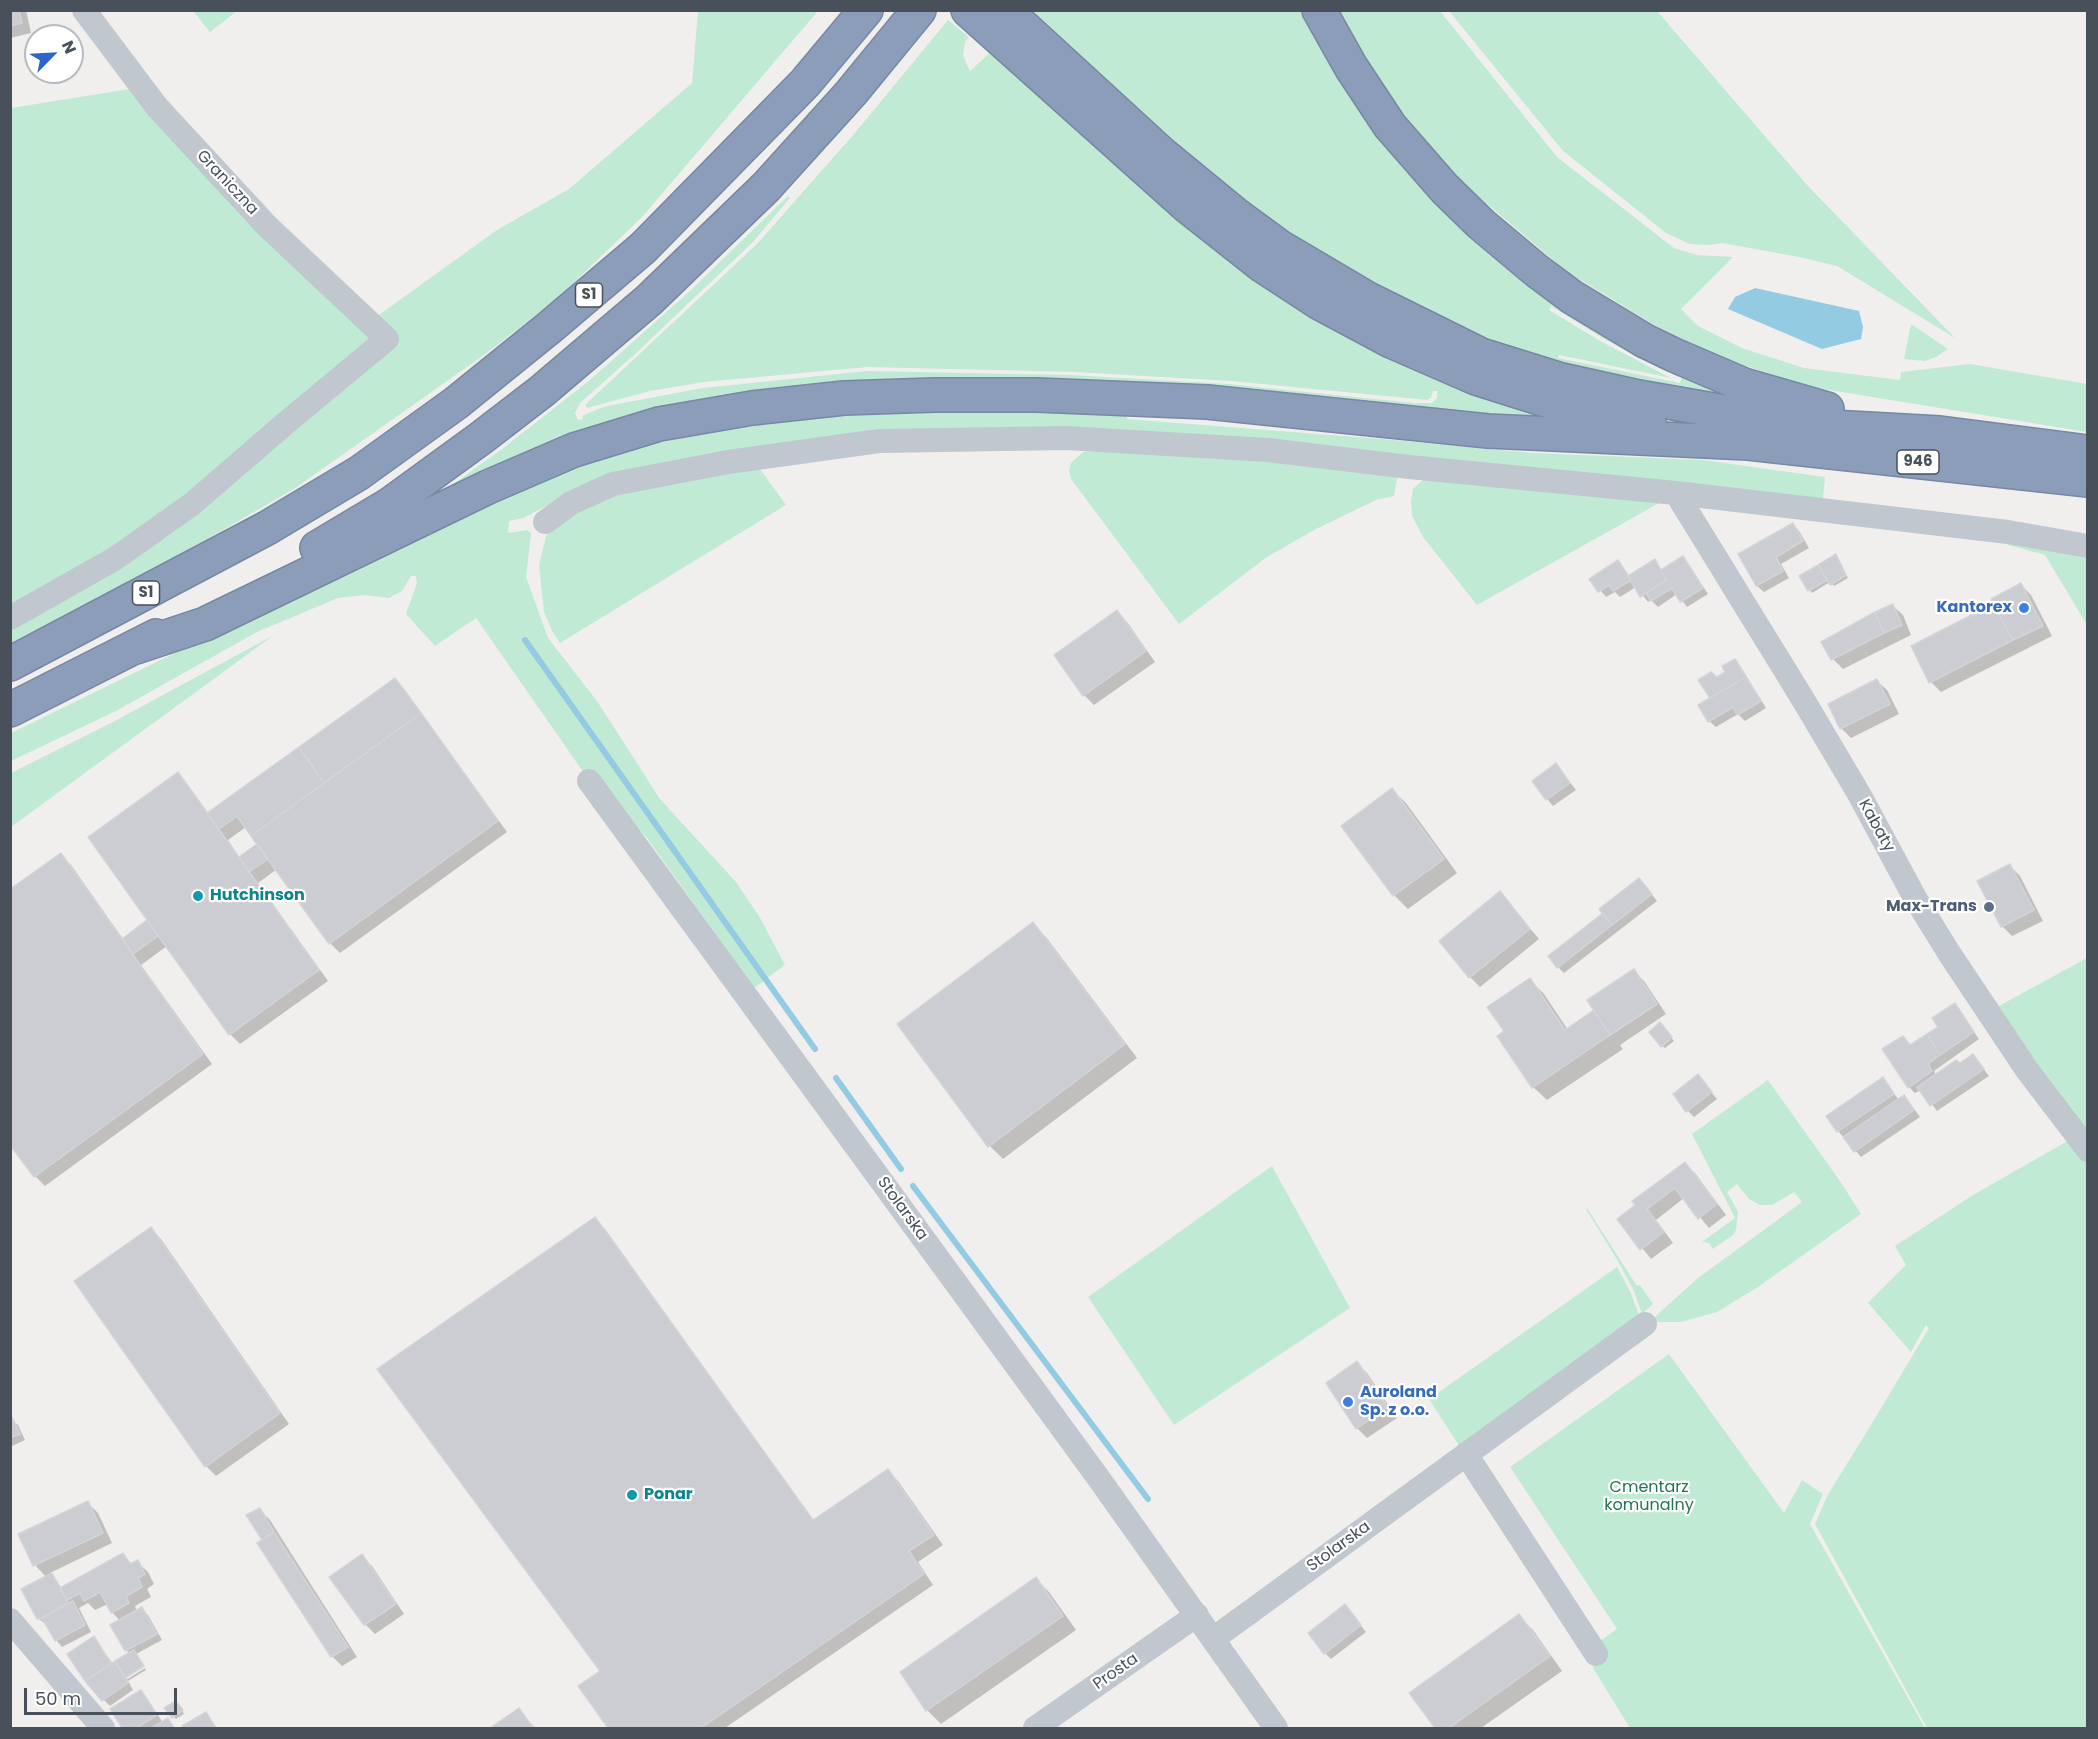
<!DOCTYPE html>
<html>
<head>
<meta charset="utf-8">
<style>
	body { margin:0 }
	#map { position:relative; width:2098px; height:1739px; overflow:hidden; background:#f1efee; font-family:Poppins,sans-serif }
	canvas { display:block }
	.frame { position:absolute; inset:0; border:12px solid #48505a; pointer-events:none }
	.north { position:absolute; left:24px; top:24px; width:60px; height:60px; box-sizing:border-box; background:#fff; border:2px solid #b6b9bd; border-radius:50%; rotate:66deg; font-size:16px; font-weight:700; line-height:24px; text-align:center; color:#48505a }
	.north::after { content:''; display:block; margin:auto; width:21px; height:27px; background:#2c66cd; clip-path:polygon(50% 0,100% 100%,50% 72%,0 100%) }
	.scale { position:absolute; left:24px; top:1688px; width:153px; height:27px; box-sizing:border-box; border:3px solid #48505a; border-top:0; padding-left:8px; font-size:18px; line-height:21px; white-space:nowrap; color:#48505a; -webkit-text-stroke:4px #fff; paint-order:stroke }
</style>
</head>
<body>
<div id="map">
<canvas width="2098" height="1739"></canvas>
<div class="frame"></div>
<div class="north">N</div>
<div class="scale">50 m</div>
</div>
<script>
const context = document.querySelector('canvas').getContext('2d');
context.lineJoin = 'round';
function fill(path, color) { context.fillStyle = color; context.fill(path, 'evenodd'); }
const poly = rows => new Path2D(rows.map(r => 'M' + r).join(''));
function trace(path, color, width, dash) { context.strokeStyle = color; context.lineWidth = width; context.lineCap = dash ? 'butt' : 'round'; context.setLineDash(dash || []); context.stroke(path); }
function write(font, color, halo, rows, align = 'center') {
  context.font = font + ' Poppins,sans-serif'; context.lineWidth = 4.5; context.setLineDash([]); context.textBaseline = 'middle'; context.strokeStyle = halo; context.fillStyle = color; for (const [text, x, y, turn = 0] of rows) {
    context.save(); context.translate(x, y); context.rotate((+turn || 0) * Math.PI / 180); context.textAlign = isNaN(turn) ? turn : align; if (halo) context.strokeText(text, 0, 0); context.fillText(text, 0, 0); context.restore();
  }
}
const green = poly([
	[193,11,237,11,210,32],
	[698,11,818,11,643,216,557,299,484,355,294,489,176,557,11,643,11,108,142,87,369,322,497,230,569,189,692,83],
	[1024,11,1309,11,1442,199,1761,400,1666,390,1521,355,1417,314,1249,209],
	[1551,306,1604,339,1678,377,1679,375,1682,376,1680,383,1558,358,1559,355,1671,378,1602,342,1549,310],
	[1334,11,1440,11,1557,157,1674,248,1697,255,1733,257,1681,309,1698,326,1742,348,1804,368,1900,380,1901,372,1970,364,2087,384,2087,432,1811,387,1694,349,1566,271,1466,186,1410,126,1352,42],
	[1449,11,1657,11,1808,186,1955,338,1837,266,1799,257,1722,243,1710,245,1690,244,1666,233,1563,151],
	[948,20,969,37,965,42,963,56,970,71,991,52,1378,351,1440,381,1493,400,1553,418,1552,421,1014,379,951,378,865,382,704,399,631,414,589,427,546,443,445,490,502,449,590,380,690,291,788,196,790,198,753,242,634,355,580,403,575,413,578,420,583,419,582,416,586,414,607,406,703,388,867,371,1071,375,1228,384,1414,403,1432,403,1437,398,1437,391,1433,391,1431,398,1427,400,1231,381,1075,372,868,367,704,382,650,391,587,408,585,405,757,244,854,134],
	[1911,324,1948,349,1936,357,1925,361,1904,359],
	[874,406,1127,410,1127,419,1382,439,1533,453,1703,460,1825,477,1823,499,1624,480,1586,472,1558,479,881,434,550,504,523,518,509,521,508,533,527,530,531,533,526,577,548,638,597,701,660,799,736,882,759,916,785,965,767,978,525,636,523,638,764,981,754,988,647,838,586,776,476,618,435,646,406,614,417,583,416,576,411,576,402,591,389,598,365,595,338,598,257,632,116,711,11,761,11,733,575,458,655,434],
	[1094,451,1155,451,1398,473,1394,496,1376,500,1316,529,1267,557,1179,624,1071,479,1069,470,1071,463,1083,452],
	[755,462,786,505,560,643,552,631,544,612,539,565,546,536,561,518,578,503],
	[1424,479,1661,502,1477,605,1423,537,1412,516,1411,501,1413,489],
	[2008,532,2087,546,2087,625,2045,555,2008,545],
	[274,635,11,827,11,773,111,723],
	[2087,958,2087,1142,1997,1007],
	[1768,1080,1840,1181,1861,1214,1758,1287,1717,1312,1681,1322,1649,1322,1698,1278,1802,1202,1794,1192,1772,1205,1760,1205,1749,1199,1737,1184,1727,1192,1738,1212,1736,1230,1733,1235,1713,1249,1709,1243,1702,1242,1735,1218,1692,1134],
	[2071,1139,2088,1158,2087,1728,1927,1728,1815,1524,1827,1496,1871,1425,1929,1328,1926,1325,1911,1352,1868,1303,1906,1265,1895,1246,1973,1195],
	[1272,1166,1350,1308,1174,1425,1088,1297],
	[1587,1208,1637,1286,1640,1285,1653,1304,1642,1314,1634,1291,1619,1263,1586,1209],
	[1617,1267,1630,1291,1639,1315,1460,1447,1429,1399],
	[1669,1354,1784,1513,1802,1480,1823,1494,1810,1524,1925,1728,1630,1728,1593,1668,1600,1641,1617,1629,1510,1467]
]);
const water = poly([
	[1755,288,1859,311,1863,327,1861,339,1822,349,1728,309,1735,297]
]);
const shadow = poly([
	[10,10,26,10,31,33,10,38],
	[1793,524,1799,531,1809,548,1781,564,1789,578,1764,592,1757,586,1740,555],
	[1835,556,1848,578,1834,586,1830,582,1812,593,1801,576],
	[1683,558,1689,565,1708,594,1687,607,1677,594,1658,607,1651,600,1648,602,1636,587,1620,597,1615,592,1606,597,1591,580,1618,562,1629,576,1654,561,1663,571],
	[2021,585,2031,595,2052,636,1941,692,1931,682,1913,646,1995,604],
	[1893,606,1903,615,1911,635,1843,669,1833,659,1823,642],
	[1117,612,1127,622,1155,662,1094,705,1084,695],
	[1735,660,1741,667,1766,708,1745,721,1738,714,1716,727,1709,721,1712,699,1700,680,1717,679,1727,673],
	[395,680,405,690,507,832,340,953,330,943,277,869,258,883,328,981,240,1044,230,1034,167,946,141,965,212,1064,45,1186,35,1176,61,855,71,865,123,939,149,921,178,774,187,784,209,814],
	[246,827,259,844,240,858,228,840],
	[1877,681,1887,690,1899,714,1851,738,1841,728],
	[1556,765,1576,790,1553,806,1547,799],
	[1392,790,1406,803,1457,873,1408,909,1394,895,1343,826],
	[2010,866,2020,876,2043,921,2012,936,2002,926],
	[1645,886,1657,901,1564,973,1558,967],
	[1500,893,1539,939,1480,987,1470,977],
	[1032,924,1046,937,1137,1058,1003,1159,990,1146],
	[1634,971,1644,981,1666,1014,1620,1045,1623,1049,1547,1100,1533,1087,1506,1032,1530,980,1544,994,1568,1030,1594,1012],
	[1955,1005,1979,1039,1934,1071,1936,1075,1979,1063,1989,1076,1937,1111,1921,1090,1915,1093,1909,1087,1911,1047,1940,1027],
	[1663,1027,1674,1041,1665,1048,1662,1046],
	[1883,1079,1899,1100,1904,1097,1910,1103,1920,1117,1861,1157,1838,1131,1828,1116],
	[1702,1081,1717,1099,1694,1117,1688,1111],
	[1685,1164,1695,1173,1726,1215,1709,1228,1684,1198,1656,1220,1673,1243,1651,1259,1619,1219],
	[595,1219,605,1229,814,1521,888,1471,898,1481,943,1545,918,1562,933,1585,725,1728,610,1728,580,1686,602,1671],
	[151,1229,161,1239,289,1424,216,1476,206,1466,76,1282],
	[1357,1363,1367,1373,1397,1418,1367,1438,1357,1428],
	[10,1419,18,1425,25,1440,10,1447],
	[88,1503,98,1513,112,1543,50,1573,62,1588,123,1555,132,1564,137,1562,148,1572,154,1584,147,1589,151,1597,135,1606,137,1612,142,1609,148,1615,162,1640,136,1654,126,1680,145,1668,146,1670,128,1681,133,1690,110,1706,103,1699,94,1638,113,1664,130,1654,126,1650,120,1621,112,1612,108,1604,95,1610,88,1603,79,1608,91,1632,62,1647,56,1640,47,1624,45,1624,38,1618,46,1577,35,1565,20,1535],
	[260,1510,270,1520,357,1657,342,1666,332,1656],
	[362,1556,372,1566,404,1614,375,1634,365,1624],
	[1036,1579,1049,1592,1076,1630,941,1724,927,1710,902,1672],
	[1351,1613,1366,1632,1331,1659,1325,1653],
	[1519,1616,1533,1630,1562,1671,1481,1728,1436,1728,1412,1693],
	[141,1692,147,1698,163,1723,167,1720,175,1728,124,1728,112,1710],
	[179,1705,184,1714,176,1719,173,1716],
	[519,1710,535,1728,493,1728],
	[206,1714,217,1728,185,1728,184,1727]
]);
const stream = poly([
	[525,640,815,1049],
	[836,1078,901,1169],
	[913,1186,1148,1499]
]);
const building = poly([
	[10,10,19,10,22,23,10,26,10,10],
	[1793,523,1803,541,1776,557,1783,571,1756,586,1738,554,1793,523],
	[1836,554,1846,575,1830,585,1818,565,1836,554],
	[1683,556,1703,588,1680,602,1672,588,1651,601,1646,593,1666,580,1661,570,1683,556],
	[1655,559,1666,580,1640,597,1628,576,1655,559],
	[1618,560,1631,580,1613,591,1609,585,1598,592,1589,579,1618,560],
	[1818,565,1827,580,1808,591,1799,576,1818,565],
	[2021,583,2043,626,2013,640,1991,599,2021,583],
	[1893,604,1902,625,1884,633,1875,612,1893,604],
	[1993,604,2013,640,1929,683,1911,646,1993,604],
	[1117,610,1146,651,1083,696,1054,655,1117,610],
	[1875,612,1884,633,1831,660,1821,642,1875,612],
	[1735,659,1746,677,1710,698,1698,680,1711,672,1717,677,1725,672,1722,666,1735,659],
	[1746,677,1761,701,1737,715,1733,707,1708,722,1698,705,1746,677],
	[395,678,421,713,324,783,299,747,395,678],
	[1877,679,1890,704,1840,729,1828,704,1877,679],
	[421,713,498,821,329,944,251,836,421,713],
	[299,747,324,783,251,836,237,816,219,829,207,813,299,747],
	[1556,763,1570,783,1546,800,1532,781,1556,763],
	[178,772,319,970,229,1035,88,837,178,772],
	[1392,788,1444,859,1393,896,1341,826,1392,788],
	[257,844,268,859,249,872,239,857,257,844],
	[61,853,203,1054,34,1177,10,1145,10,889,61,853],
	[2010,864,2034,910,2001,927,1977,881,2010,864],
	[1639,878,1652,894,1612,925,1599,909,1639,878],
	[1500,891,1530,929,1469,978,1439,941,1500,891],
	[1603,913,1612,925,1557,968,1548,956,1603,913],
	[147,920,158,936,133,954,122,939,147,920],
	[1033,922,1125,1044,988,1147,897,1024,1033,922],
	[1634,969,1657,1004,1610,1035,1587,1000,1634,969],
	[1530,978,1565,1030,1594,1010,1610,1035,1532,1088,1497,1036,1504,1031,1487,1007,1530,978],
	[1955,1003,1974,1032,1940,1055,1927,1034,1938,1027,1932,1018,1955,1003],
	[1660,1022,1672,1037,1661,1047,1649,1032,1660,1022],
	[1927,1034,1940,1055,1928,1064,1932,1071,1908,1088,1882,1049,1903,1036,1910,1045,1927,1034],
	[1973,1054,1984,1069,1930,1106,1917,1087,1956,1060,1960,1063,1973,1054],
	[1698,1074,1712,1092,1686,1112,1673,1094,1698,1074],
	[1883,1077,1894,1094,1837,1132,1826,1116,1883,1077],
	[1904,1095,1914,1110,1854,1152,1843,1137,1904,1095],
	[1685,1162,1717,1204,1698,1219,1675,1188,1647,1209,1664,1232,1640,1250,1617,1219,1635,1205,1632,1201,1685,1162],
	[595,1217,813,1520,888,1469,934,1535,909,1551,924,1574,701,1728,608,1728,578,1686,600,1671,377,1369,595,1217],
	[151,1227,280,1413,205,1467,74,1281,151,1227],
	[1357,1361,1388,1407,1356,1429,1326,1383,1357,1361],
	[12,1417,20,1434,10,1438,10,1418,12,1417],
	[88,1501,103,1533,33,1566,18,1534,88,1501],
	[260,1508,274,1532,262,1540,246,1515,260,1508],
	[274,1532,348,1647,331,1657,257,1543,274,1532],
	[123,1553,130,1564,138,1560,145,1574,138,1578,142,1587,126,1596,129,1603,111,1613,100,1592,84,1601,80,1593,67,1600,60,1588,123,1553],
	[362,1554,396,1604,364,1625,329,1577,362,1554],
	[52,1573,68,1603,42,1618,37,1619,21,1589,52,1573],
	[1036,1577,1063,1616,926,1711,900,1672,1036,1577],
	[73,1601,85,1625,55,1641,42,1618,73,1601],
	[1345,1604,1361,1625,1324,1654,1308,1633,1345,1604],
	[142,1607,157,1634,125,1651,110,1625,142,1607],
	[1519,1614,1550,1656,1449,1728,1435,1728,1409,1693,1519,1614],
	[94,1636,111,1664,85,1681,67,1654,94,1636],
	[134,1650,144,1666,125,1678,115,1661,134,1650],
	[115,1661,128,1683,102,1701,85,1681,115,1661],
	[141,1690,157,1715,136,1728,122,1728,110,1709,141,1690],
	[176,1701,183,1710,172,1718,164,1708,176,1701],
	[519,1708,533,1728,490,1728,519,1708],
	[206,1712,216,1728,184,1728,182,1726,206,1712],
	[168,1718,174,1728,152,1728,168,1718]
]);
const minor = poly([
	[1676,493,1804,701,1859,794,1915,898,1949,953,2027,1070,2088,1150],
	[545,522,571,503,613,484,728,462,879,441,1066,438,1268,450,1409,467,1676,493,2008,532,2088,546],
	[10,618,116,558,192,504,287,422,387,339,267,226,157,107,84,10],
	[589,781,1097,1476,1276,1728],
	[1466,1454,1596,1654],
	[10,1620,103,1728],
	[1213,1639,1645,1324],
	[1035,1728,1197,1615]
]);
const highway = poly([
	[968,10,1187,206,1263,266,1318,302,1391,341,1476,378,1552,402,1649,423],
	[1005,10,1162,154,1235,214,1280,247,1368,299,1481,355,1558,379,1639,397,1725,412,1832,427,1940,433,2088,452],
	[1319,10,1351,67,1390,126,1445,189,1481,224,1537,271,1572,297,1645,341,1674,355,1744,385,1827,409],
	[317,548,389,505,481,438,542,391,649,300,766,187,851,93,919,10],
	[136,647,205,624,488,487,574,450,659,424,752,408,844,398,934,395,1037,395,1207,402,1488,431,1748,443,2088,480],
	[10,664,267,528,359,473,456,403,550,327,643,248,805,83,866,10],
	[10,710,156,636]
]);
const markers = [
	[2024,608,6,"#3f7fe0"],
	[198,896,6,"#0f9aa8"],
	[1989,907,6,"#5c6f8a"],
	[1348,1402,6,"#3f7fe0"],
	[632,1495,6,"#0f9aa8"]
];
const shields = [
	[589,295,27],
	[1918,462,42],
	[146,593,27]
];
const shieldNames = [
	["S1",589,295],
	["946",1918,462],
	["S1",146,593]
];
const streetNames = [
	["Graniczna",227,183,47],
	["Kabaty",1876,826,61],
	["Stolarska",902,1209,54],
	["Stolarska",1339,1547,-36],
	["Prosta",1116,1672,-35]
];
const shopNames = [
	["Kantorex",2012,608],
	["Auroland",1360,1393,"left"],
	["Sp. z o.o.",1360,1411,"left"]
];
const cultureNames = [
	["Hutchinson",210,896],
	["Ponar",644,1495]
];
const serviceNames = [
	["Max-Trans",1977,907]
];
const parkNames = [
	["Cmentarz",1649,1488],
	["komunalny",1649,1506]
];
fill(green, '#c1ead4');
fill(water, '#93cbe2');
fill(shadow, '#0003');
trace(stream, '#93cbe2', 6);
fill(building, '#cccdd2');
trace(building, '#d3d4d9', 1.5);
trace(highway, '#7688a4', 36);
trace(minor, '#c0c7cf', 24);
trace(highway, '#8b9db8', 33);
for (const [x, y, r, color] of markers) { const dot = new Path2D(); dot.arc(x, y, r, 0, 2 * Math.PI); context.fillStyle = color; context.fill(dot); trace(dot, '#fff', 2); }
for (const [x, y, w] of shields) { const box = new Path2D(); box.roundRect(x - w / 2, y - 12, w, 24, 4.5); context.fillStyle = '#fff'; context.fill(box); trace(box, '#48505a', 1.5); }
write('bold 15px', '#48505a', null, shieldNames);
write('16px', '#48505a', '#fff', streetNames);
write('bold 16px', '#366cbe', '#fff', shopNames, 'right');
write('bold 16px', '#0d838f', '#fff', cultureNames, 'left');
write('bold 16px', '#4e5e75', '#fff', serviceNames, 'right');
write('16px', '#217351', '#fff', parkNames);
</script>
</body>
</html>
